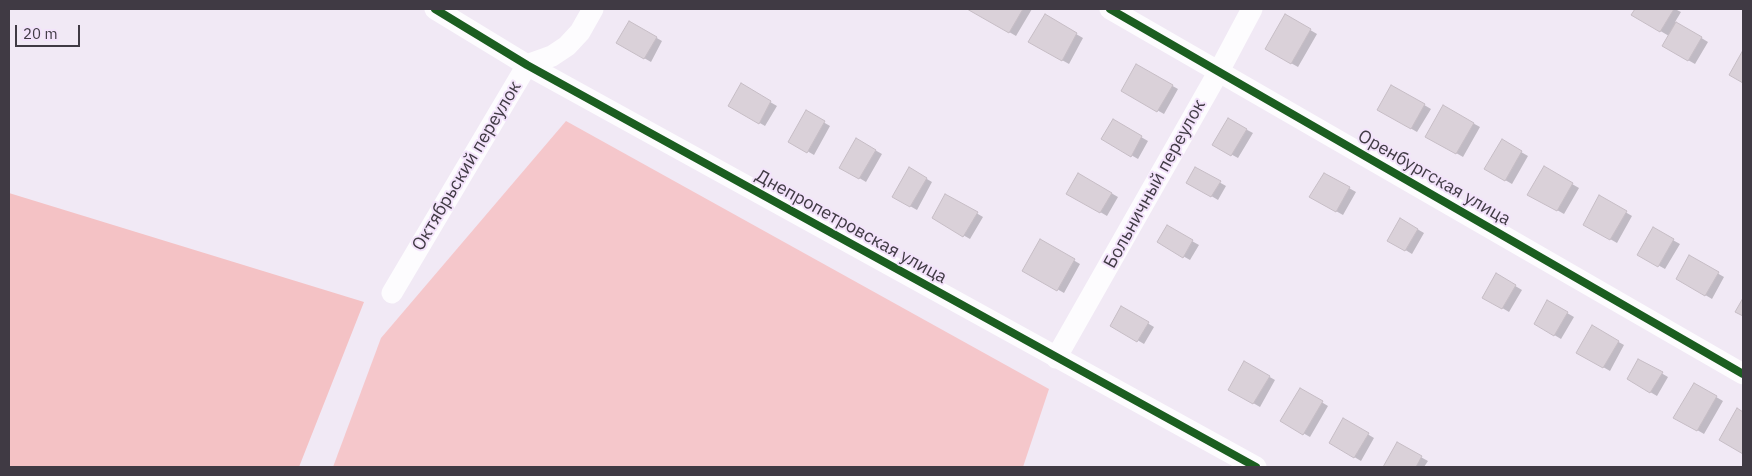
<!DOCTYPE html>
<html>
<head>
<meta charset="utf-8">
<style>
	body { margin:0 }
	#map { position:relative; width:1752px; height:476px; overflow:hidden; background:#f1e9f5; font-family:"IBM Plex Sans",sans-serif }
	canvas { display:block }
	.frame { position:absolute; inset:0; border:10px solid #403a44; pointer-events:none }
	.scale { position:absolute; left:15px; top:25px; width:65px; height:22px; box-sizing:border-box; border:2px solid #403a44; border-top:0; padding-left:6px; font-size:15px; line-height:18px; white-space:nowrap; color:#403a44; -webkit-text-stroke:4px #f3e3fb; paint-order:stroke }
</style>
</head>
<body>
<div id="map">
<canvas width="1752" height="476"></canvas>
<div class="frame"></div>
<div class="scale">20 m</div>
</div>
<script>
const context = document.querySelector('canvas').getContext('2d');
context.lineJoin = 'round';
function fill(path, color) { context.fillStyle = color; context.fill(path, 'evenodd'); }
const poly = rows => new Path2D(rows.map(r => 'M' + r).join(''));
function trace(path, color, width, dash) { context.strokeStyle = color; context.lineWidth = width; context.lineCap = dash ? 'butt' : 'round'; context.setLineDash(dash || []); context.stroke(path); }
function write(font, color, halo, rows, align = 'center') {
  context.font = font + ' "IBM Plex Sans",sans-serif'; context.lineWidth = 4; context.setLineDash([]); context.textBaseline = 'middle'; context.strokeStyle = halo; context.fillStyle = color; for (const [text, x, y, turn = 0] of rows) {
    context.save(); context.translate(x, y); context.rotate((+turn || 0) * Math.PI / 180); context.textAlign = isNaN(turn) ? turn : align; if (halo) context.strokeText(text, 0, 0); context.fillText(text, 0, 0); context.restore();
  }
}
const green = poly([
	[566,121,1049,389,1023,467,333,467,381,338]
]);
const forest = poly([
	[9,193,364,302,299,467,9,467]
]);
const shadow = poly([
	[970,9,1032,9,1016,36],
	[1637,9,1675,9,1681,12,1675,22,1708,42,1695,64,1663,46,1669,36,1633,15],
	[1285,15,1317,34,1298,67,1266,49],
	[1045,16,1083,38,1069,64,1030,42],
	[629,22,662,41,651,62,618,43],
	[1137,66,1178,89,1164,114,1123,91],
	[741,85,777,106,765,126,729,105],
	[1392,86,1431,109,1417,132,1379,110],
	[1444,107,1480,127,1463,157,1427,136],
	[806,112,830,126,814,155,790,141],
	[1228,120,1253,133,1238,158,1214,145],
	[1113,121,1148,141,1138,159,1103,139],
	[857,140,882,154,866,182,841,167],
	[1502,141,1528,156,1512,184,1486,169],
	[1544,168,1579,188,1564,214,1529,194],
	[910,169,932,182,917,210,894,197],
	[1196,169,1226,186,1218,200,1188,182],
	[1078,174,1118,197,1107,216,1068,193],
	[1324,174,1356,192,1343,215,1311,197],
	[946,195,983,217,970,239,933,218],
	[1600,197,1632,216,1617,243,1584,224],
	[1400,219,1424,233,1412,254,1389,240],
	[1167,227,1199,245,1190,260,1158,242],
	[1653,229,1680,244,1665,269,1638,254],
	[1041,241,1080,264,1064,293,1024,270],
	[1689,257,1724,277,1712,299,1677,278],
	[1497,275,1522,290,1509,312,1484,297],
	[1548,302,1574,317,1561,339,1536,324],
	[1122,308,1154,327,1144,344,1112,325],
	[1592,327,1624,345,1610,371,1577,352],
	[1639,360,1668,377,1657,396,1628,379],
	[1245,363,1275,380,1260,407,1229,389],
	[1694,384,1723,401,1704,434,1675,417],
	[1300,389,1328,406,1310,437,1282,421],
	[1344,420,1374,438,1361,461,1331,443],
	[1397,444,1428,461,1424,467,1384,467]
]);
const building = poly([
	[967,9,1023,9,1009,33,967,9],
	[1635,9,1674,9,1660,32,1631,15,1635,9],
	[1045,14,1077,33,1062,61,1028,42,1045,14],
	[1285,14,1311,29,1291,64,1265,49,1285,14],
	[629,21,657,37,644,59,616,43,629,21],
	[1676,22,1702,37,1688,61,1662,46,1676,22],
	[1743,50,1743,83,1729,75,1743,50],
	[1136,64,1173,85,1157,112,1121,91,1136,64],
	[741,83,771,101,759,124,728,106,741,83],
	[1391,85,1425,104,1411,129,1377,110,1391,85],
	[1443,105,1474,123,1456,154,1425,137,1443,105],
	[806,110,825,121,807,153,788,142,806,110],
	[1228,118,1247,129,1231,156,1212,145,1228,118],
	[1113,119,1142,136,1131,157,1101,139,1113,119],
	[856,138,876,150,859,179,839,168,856,138],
	[1502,139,1522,151,1505,181,1484,169,1502,139],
	[1544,166,1573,183,1557,211,1527,195,1544,166],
	[909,167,927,178,910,207,892,197,909,167],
	[1195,167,1221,181,1211,197,1186,183,1195,167],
	[1078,173,1112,193,1100,213,1066,194,1078,173],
	[1324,173,1350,187,1336,212,1309,197,1324,173],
	[945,194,978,212,963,237,932,218,945,194],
	[1599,195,1627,211,1610,240,1583,225,1599,195],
	[1400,218,1418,229,1405,251,1387,241,1400,218],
	[1167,225,1193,240,1183,258,1157,242,1167,225],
	[1653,227,1674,239,1658,267,1637,255,1653,227],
	[1040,239,1075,259,1057,291,1022,271,1040,239],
	[1689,255,1719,272,1705,296,1676,279,1689,255],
	[1496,273,1516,285,1502,309,1482,298,1496,273],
	[1743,298,1743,316,1735,312,1743,298],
	[1547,300,1568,312,1554,336,1534,324,1547,300],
	[1121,306,1149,322,1137,342,1110,326,1121,306],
	[1592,325,1619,341,1603,368,1576,353,1592,325],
	[1638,359,1663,372,1650,393,1627,379,1638,359],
	[1244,361,1270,376,1253,404,1228,390,1244,361],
	[1694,383,1717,396,1697,431,1673,418,1694,383],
	[1300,388,1323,401,1303,435,1280,421,1300,388],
	[1737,408,1743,412,1743,454,1719,440,1737,408],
	[1343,418,1369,433,1354,458,1329,443,1343,418],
	[1397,442,1422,456,1416,467,1383,467,1397,442]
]);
const street = poly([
	[435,9,527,65,1256,467],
	[1110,9,1743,374],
	[392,293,527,65,552,56,567,46,580,32,593,9],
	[1056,358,1219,71,1252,9]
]);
const cycleway = poly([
	[435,9,527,65,1256,467],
	[1110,9,1743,374]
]);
const streetNames = [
	["Октябрьский переулок",467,166,-59],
	["Оренбургская улица",1434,178,30],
	["Больничный переулок",1155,184,-61],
	["Днепропетровская улица",851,227,29]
];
fill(green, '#f5c7cb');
fill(forest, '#f4c2c5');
fill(shadow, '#0003');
fill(building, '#dad1d9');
trace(building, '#c6bdc5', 1);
trace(street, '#fdfcfe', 21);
trace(cycleway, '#1b5e20', 8);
write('18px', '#403a44', '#f3e3fb', streetNames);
</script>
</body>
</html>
